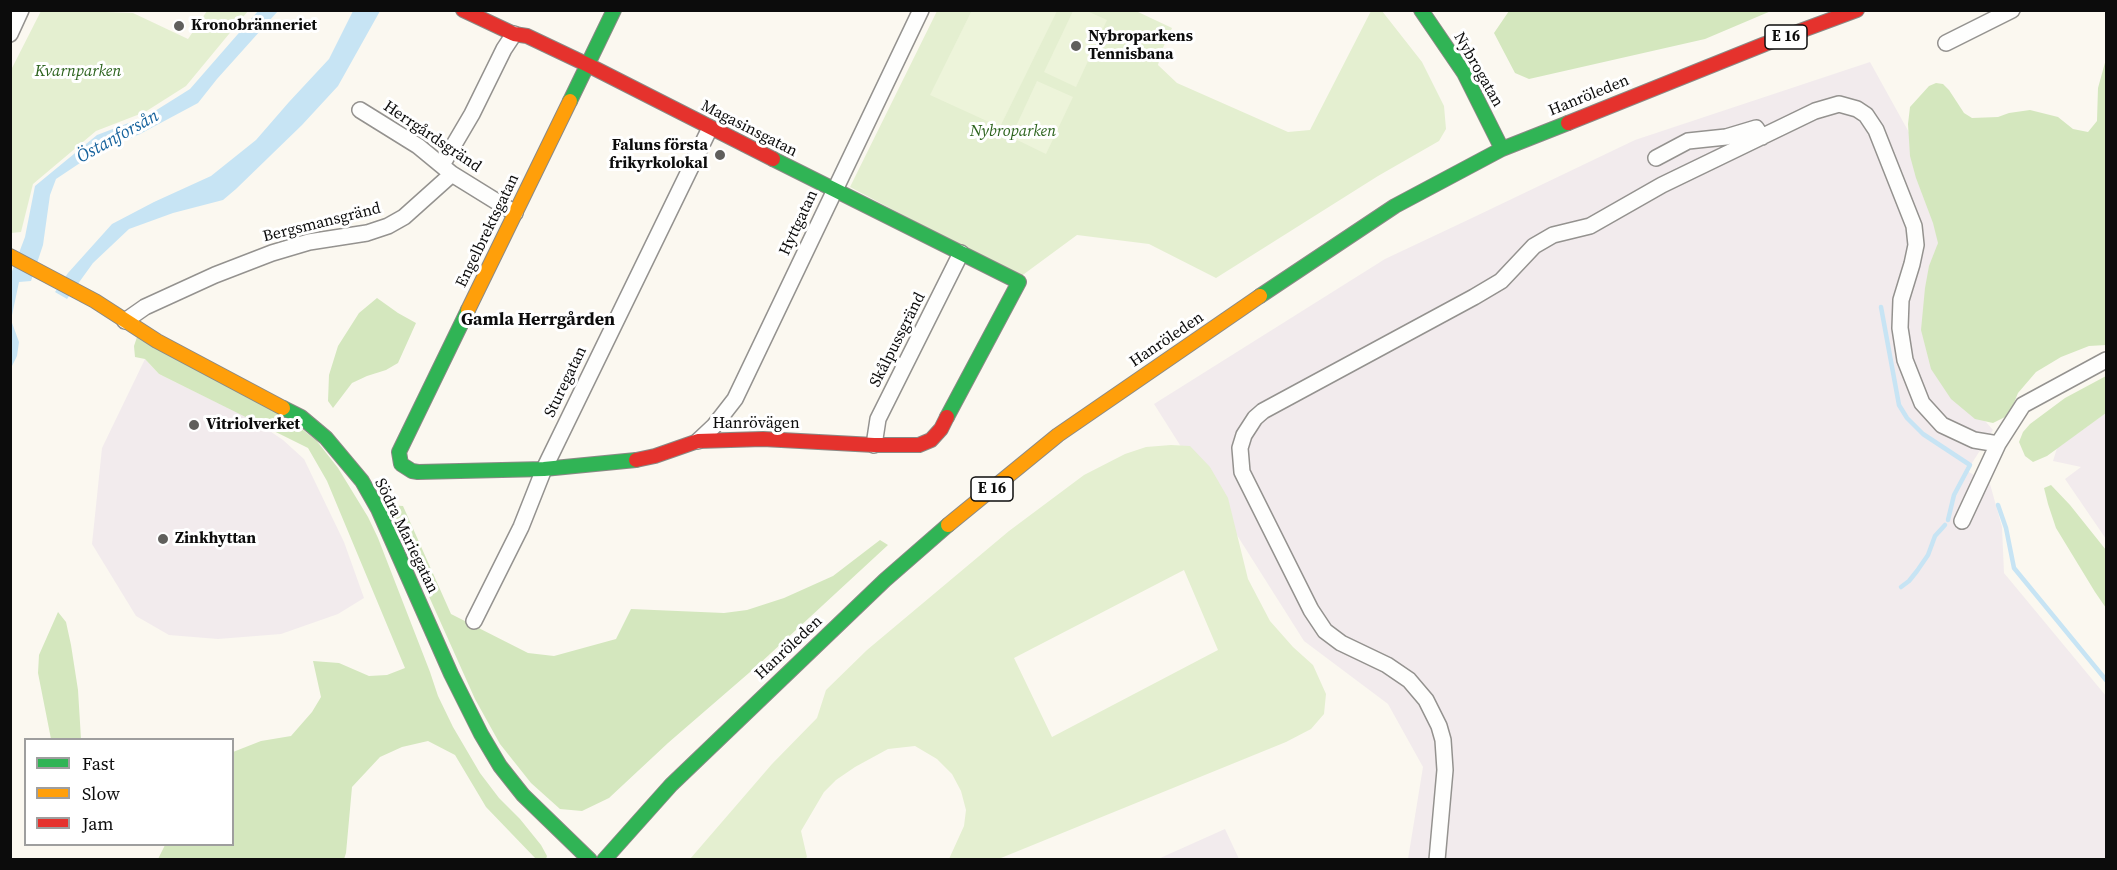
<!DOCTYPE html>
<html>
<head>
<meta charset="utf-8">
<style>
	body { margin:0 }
	#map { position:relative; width:2117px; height:870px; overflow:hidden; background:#fbf8f0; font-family:"Source Serif 4",serif }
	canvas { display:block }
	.frame { position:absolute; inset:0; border:12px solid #0c0c0c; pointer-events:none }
	.legend { position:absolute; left:24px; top:738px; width:210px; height:108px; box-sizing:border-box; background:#fff; border:2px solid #9e9e9e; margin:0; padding:8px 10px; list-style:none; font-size:18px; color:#0c0c0c }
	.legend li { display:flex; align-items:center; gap:12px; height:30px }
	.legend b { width:30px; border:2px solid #9e9e9e }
</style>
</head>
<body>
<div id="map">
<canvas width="2117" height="870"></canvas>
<div class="frame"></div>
<ul class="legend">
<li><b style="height:8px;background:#30b455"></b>Fast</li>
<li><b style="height:8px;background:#ff9f0a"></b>Slow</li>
<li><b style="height:8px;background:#e5322d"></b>Jam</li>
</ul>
</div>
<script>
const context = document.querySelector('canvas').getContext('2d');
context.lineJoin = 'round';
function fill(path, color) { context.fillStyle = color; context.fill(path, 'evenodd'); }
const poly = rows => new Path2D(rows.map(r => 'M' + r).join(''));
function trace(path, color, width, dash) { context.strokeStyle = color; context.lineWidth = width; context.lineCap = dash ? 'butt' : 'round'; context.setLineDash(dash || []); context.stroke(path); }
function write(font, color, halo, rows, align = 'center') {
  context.font = font + ' "Source Serif 4",serif'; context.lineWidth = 6; context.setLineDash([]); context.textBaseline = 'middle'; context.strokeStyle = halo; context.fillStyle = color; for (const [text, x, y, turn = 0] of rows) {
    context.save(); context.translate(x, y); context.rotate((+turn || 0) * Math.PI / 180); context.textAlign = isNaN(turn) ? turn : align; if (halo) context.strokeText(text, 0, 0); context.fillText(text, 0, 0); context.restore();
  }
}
const industrial = poly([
	[1870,62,1911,136,1940,233,1924,316,1941,371,1993,430,1967,471,1990,484,2002,527,2004,573,2106,696,2106,859,1408,859,1423,767,1388,704,1304,641,1154,404,1385,259,1472,218,1635,140],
	[145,359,159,374,255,421,283,440,304,459,344,542,364,598,338,614,281,634,218,639,169,635,136,616,92,544,102,448],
	[2106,413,2106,539,2065,479,2081,467,2053,461,2057,448],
	[1225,829,1239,859,1158,859]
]);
const green = poly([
	[78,11,133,13,188,39,207,11,248,11,186,86,145,112,96,131,33,184,21,232,11,233,11,70,41,11],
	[937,11,1136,11,1172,28,1162,50,1158,65,1177,83,1288,132,1310,130,1371,11,1382,11,1422,62,1444,106,1446,129,1439,141,1378,176,1216,278,1149,244,1077,235,1020,277,850,187],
	[1171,445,1190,446,1210,467,1228,498,1248,579,1270,621,1293,647,1313,665,1326,694,1324,714,1311,729,1286,742,996,860,949,859,964,826,966,810,961,791,952,774,937,759,915,746,888,749,855,767,836,780,824,792,801,831,807,857,805,859,690,859,772,764,817,718,826,690,867,650,1009,531,1084,475,1125,454,1146,447],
	[1184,570,1218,650,1052,737,1014,658]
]);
const forest = poly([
	[1509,11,1509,10,1771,11,1705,39,1529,79,1515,73,1494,33],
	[2106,59,2106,345,2089,346,2061,357,2036,372,2018,393,2009,415,1993,423,1975,419,1951,399,1931,369,1921,330,1925,288,1929,266,1938,243,1933,223,1916,178,1910,156,1908,124,1910,107,1929,86,1936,83,1943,84,1949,90,1964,113,1972,118,1998,117,2009,113,2030,110,2058,117,2073,129,2088,132,2097,121,2098,88],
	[377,298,398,313,416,323,398,363,386,370,367,376,352,383,333,408,328,401,329,375,338,346,359,313],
	[137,337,290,420,316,440,338,468,368,517,378,538,430,672,438,696,453,727,480,773,499,798,520,819,541,845,547,856,546,859,536,859,486,807,455,755,428,741,402,747,380,757,352,787,346,853,344,859,158,859,165,845,232,844,233,752,261,741,291,736,312,712,321,697,313,661,339,663,369,676,387,675,405,668,327,481,308,448,159,374,145,359,135,357,134,346],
	[2106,376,2106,413,2047,456,2033,462,2025,456,2019,442,2023,432,2030,424,2065,398],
	[2051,485,2070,505,2106,550,2106,608,2095,592,2056,528,2048,504,2044,488],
	[388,505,403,506,451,614,528,653,554,656,616,639,631,609,724,613,747,610,784,598,833,576,880,540,888,545,757,666,668,743,609,798,582,811,560,809,531,783,500,744,475,699],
	[58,612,66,622,71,645,78,690,81,739,51,739,38,673,39,655]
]);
const pitch = poly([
	[972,10,1057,11,1000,127,930,95],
	[1073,11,1087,11,1107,20,1076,87,1044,72],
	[1037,81,1073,97,1046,154,1011,137]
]);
const water = poly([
	[258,11,278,11,217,79,198,103,140,134,92,155,56,179,50,195,43,245,31,281,19,282,11,320,19,342,17,356,11,368,11,274,25,237,35,186,97,135,147,116,190,89],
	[353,11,380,11,338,86,302,125,236,189,223,200,173,213,129,229,93,263,67,299,55,292,68,273,112,224,154,202,211,176,256,140,289,102,329,59]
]);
const stream = poly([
	[1881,307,1899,405,1907,418,1923,434,1970,465,1954,495,1948,520],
	[1998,505,2006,528,2014,568,2106,680],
	[1901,587,1909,581,1917,571,1928,555,1935,536,1945,525]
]);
const street = poly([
	[10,34,21,10],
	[1946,43,2012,10],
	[360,110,418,146,452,174,515,213],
	[1656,158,1688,141,1726,137,1756,128,1762,137],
	[442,165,472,114,504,49,514,34],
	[125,321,145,307,215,275,272,253,309,242,367,233,388,226,404,217,452,174],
	[698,441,714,426,735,399,921,10],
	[874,445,878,419,961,253],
	[1962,521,1998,444,2023,405,2106,360],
	[474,621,521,527,544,469,710,128],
	[1437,860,1445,770,1443,740,1439,726,1426,700,1409,680,1387,665,1341,643,1325,631,1311,610,1242,472,1240,448,1244,435,1255,418,1263,411,1474,297,1501,281,1534,246,1553,235,1590,226,1662,185,1815,111,1839,104,1857,109,1866,115,1876,130,1914,226,1916,245,1912,264,1901,300,1900,328,1905,360,1922,403,1942,425,1974,440,1998,444]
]);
const fast = poly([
	[1421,10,1464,73,1502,149],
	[570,101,614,10],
	[773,159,1019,282,947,417],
	[1260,296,1395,206,1502,149,1568,123],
	[468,310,399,452,401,464,412,471,418,472,544,469,636,460],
	[283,408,301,417,326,438,362,481,378,509,451,674,481,734,500,766,523,795,590,860],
	[604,860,671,785,885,580,948,525]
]);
const slow = poly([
	[10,256,95,301,157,341,283,408],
	[468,310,570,101],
	[948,525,1058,435,1260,296]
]);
const jam = poly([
	[463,10,514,34,527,36,588,65,773,159],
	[1568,123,1765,44,1857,10],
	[636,460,655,456,698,441,763,439,874,445,919,445,931,440,941,429,947,417]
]);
const markers = [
	[179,26,6,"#605f5c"],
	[1076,46,6,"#605f5c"],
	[720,155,6,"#605f5c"],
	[194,425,6,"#605f5c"],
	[163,539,6,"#605f5c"]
];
const shields = [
	[1786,37,42],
	[992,489,42]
];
const shieldNames = [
	["E 16",1786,37],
	["E 16",992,489]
];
const poiNames = [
	["Kronobränneriet",191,26],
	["Nybroparkens",1088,37],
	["Tennisbana",1088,55],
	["Faluns första",708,146,"right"],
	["frikyrkolokal",708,164,"right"],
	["Vitriolverket",206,425],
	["Zinkhyttan",175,539]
];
const streetNames = [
	["Nybrogatan",1478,70,60],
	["Hanröleden",1589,96,-22],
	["Magasinsgatan",749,129,27],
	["Herrgårdsgränd",432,137,34],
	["Bergsmansgränd",322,223,-14],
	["Hyttgatan",799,223,-65],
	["Engelbrektsgatan",488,231,-64],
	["Skålpussgränd",898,340,-63],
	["Hanröleden",1167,340,-34],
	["Sturegatan",566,382,-64],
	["Hanrövägen",756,424],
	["Södra Mariegatan",406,536,64],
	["Hanröleden",789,648,-43]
];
const parkNames = [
	["Kvarnparken",78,72],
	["Nybroparken",1013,132]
];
const waterNames = [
	["Östanforsån",118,137,-29]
];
const neighbourhoodNames = [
	["Gamla Herrgården",538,320]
];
fill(industrial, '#f2ebed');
fill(green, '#e4efd0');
fill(forest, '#d4e7be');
fill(pitch, '#edf4da');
fill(water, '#c7e4f4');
trace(stream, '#c7e4f4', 4.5);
trace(street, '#94928f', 18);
trace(fast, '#8a8985', 16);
trace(slow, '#8a8985', 16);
trace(jam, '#8a8985', 16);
trace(street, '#fefefd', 15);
trace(fast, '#30b455', 14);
trace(slow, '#ff9f0a', 14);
trace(jam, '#e5322d', 14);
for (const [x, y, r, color] of markers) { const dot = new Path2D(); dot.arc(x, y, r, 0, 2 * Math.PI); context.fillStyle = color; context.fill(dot); trace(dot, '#fff', 2); }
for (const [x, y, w] of shields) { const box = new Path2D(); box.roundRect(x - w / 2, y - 12, w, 24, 4.5); context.fillStyle = '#fff'; context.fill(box); trace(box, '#0c0c0c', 1.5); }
write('bold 15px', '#0c0c0c', null, shieldNames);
write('bold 16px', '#0c0c0c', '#fff', poiNames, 'left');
write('16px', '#0c0c0c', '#fff', streetNames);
write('italic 16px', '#2c631d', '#fff', parkNames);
write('italic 18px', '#17639d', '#fff', waterNames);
write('bold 18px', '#0c0c0c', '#fff', neighbourhoodNames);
</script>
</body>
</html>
